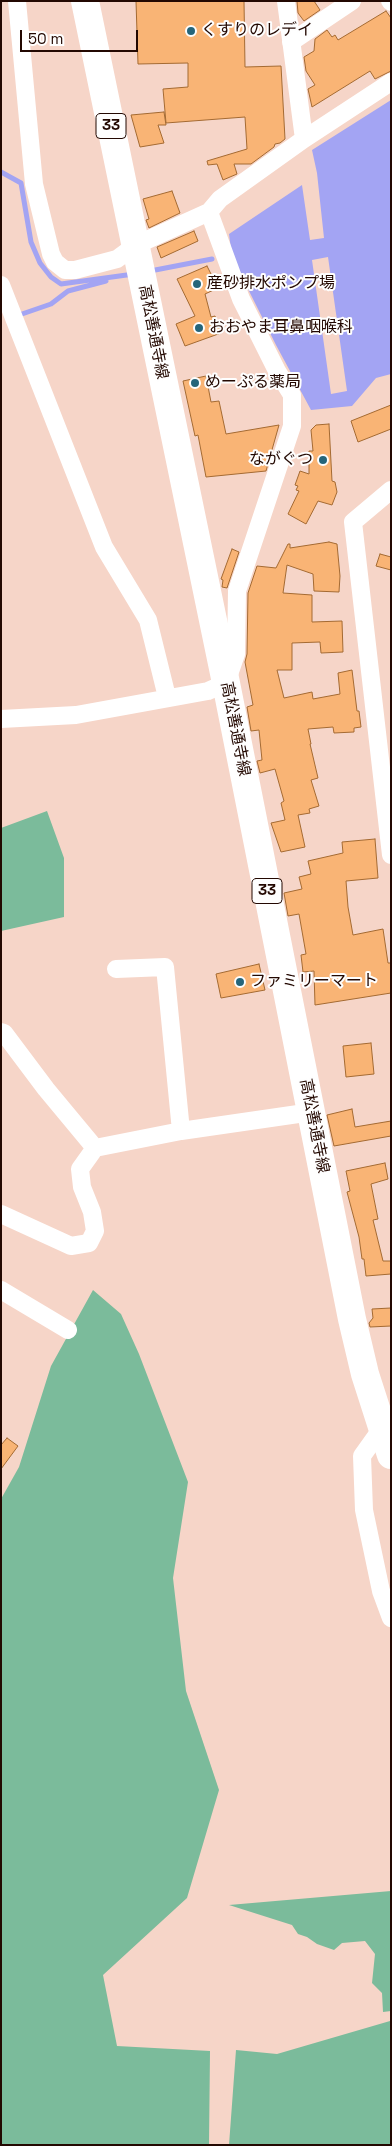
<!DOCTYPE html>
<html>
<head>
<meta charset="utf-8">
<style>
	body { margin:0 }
	#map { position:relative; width:392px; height:2146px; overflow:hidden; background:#f6d5c8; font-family:"Space Grotesk",sans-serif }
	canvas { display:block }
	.frame { position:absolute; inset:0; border:2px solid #230801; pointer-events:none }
	.scale { position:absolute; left:20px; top:30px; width:118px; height:22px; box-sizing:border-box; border:2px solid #230801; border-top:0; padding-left:6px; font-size:15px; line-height:18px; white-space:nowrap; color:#230801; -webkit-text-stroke:4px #fefefe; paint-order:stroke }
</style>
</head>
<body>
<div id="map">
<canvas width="392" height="2146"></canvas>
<div class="frame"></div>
<div class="scale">50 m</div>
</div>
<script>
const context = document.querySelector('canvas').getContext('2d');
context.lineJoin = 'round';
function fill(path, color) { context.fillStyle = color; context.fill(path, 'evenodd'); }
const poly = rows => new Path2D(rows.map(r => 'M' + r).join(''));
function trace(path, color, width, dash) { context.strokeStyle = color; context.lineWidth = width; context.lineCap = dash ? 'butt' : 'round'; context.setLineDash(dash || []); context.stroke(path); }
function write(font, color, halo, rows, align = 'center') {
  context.font = font + ' "Space Grotesk","Noto Sans JP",sans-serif'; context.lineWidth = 4; context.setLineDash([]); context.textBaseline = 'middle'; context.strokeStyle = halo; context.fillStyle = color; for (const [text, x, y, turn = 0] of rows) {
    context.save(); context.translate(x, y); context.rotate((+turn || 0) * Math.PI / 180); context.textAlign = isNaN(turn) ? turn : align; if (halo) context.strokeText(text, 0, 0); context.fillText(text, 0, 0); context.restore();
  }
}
const green = poly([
	[47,811,64,858,64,917,1,931,1,828],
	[93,1290,121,1314,139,1354,188,1482,173,1578,186,1691,219,1790,187,1898,103,1975,117,2046,210,2051,209,2145,1,2145,1,1499,19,1467,51,1366],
	[391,1891,391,2011,383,2012,382,1993,372,1983,375,1954,365,1941,342,1943,334,1950,317,1944,307,1937,298,1934,292,1925,229,1905],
	[390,2021,391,2145,229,2145,236,2050,277,2054]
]);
const water = poly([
	[391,100,391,374,376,378,352,406,311,410,276,345,232,257,229,234,302,185,310,240,324,238,317,173,312,150],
	[328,257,347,391,331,394,312,260]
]);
const stream = poly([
	[1,172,21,183,31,242,40,263,51,277,61,284,134,274],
	[150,271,212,259],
	[22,314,51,304,68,291,106,281]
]);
const building = poly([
	[136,1,244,1,245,67,281,66,285,139,280,143,275,144,274,147,251,164,234,164,237,174,223,180,217,164,208,165,207,161,247,149,245,117,166,123,163,89,188,87,188,63,138,64,136,1],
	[297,1,314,1,320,10,304,21,298,13,297,1],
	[386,11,391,18,391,71,375,79,370,71,312,107,308,89,315,85,306,71,304,57,314,51,315,39,327,30,332,37,335,35,338,40,386,11],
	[164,112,166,125,158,125,164,143,140,147,131,115,164,112],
	[172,191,180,213,149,228,146,220,149,219,143,199,172,191],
	[194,231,198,241,161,258,157,247,194,231],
	[207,266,218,288,205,294,211,317,215,316,221,333,185,346,176,324,195,316,177,279,207,266],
	[206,376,211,402,219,401,226,434,279,425,266,471,206,477,198,435,195,436,183,381,206,376],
	[391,405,391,429,358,442,351,421,391,405],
	[329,424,332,481,335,482,337,492,332,505,318,501,306,524,288,514,299,491,296,490,298,486,295,485,300,471,309,474,309,451,313,451,311,430,316,425,329,424],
	[329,542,337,544,340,576,339,592,314,591,313,574,287,565,283,593,312,595,312,622,342,621,343,652,321,653,320,642,292,643,292,670,277,670,284,698,312,692,313,699,340,694,338,673,352,670,357,711,359,711,361,727,354,728,354,732,334,733,333,727,308,729,311,744,310,744,318,778,311,780,319,806,309,809,310,813,298,815,305,847,281,852,271,823,285,820,281,803,284,801,275,769,260,773,257,761,262,760,259,730,251,731,247,707,253,705,245,662,247,654,248,593,257,566,276,568,288,544,290,544,290,548,329,542],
	[232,549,239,552,227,588,222,587,223,580,221,579,232,549],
	[380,554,391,557,391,570,376,566,380,554],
	[375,839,378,878,346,881,348,907,353,935,383,929,388,963,391,963,391,993,315,1005,314,971,303,972,301,955,306,954,299,914,288,916,284,893,302,889,299,877,311,874,308,861,343,853,342,842,375,839],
	[259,964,265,990,221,998,216,974,259,964],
	[371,1043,374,1074,346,1077,343,1046,371,1043],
	[352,1109,355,1127,391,1121,391,1136,334,1146,327,1115,352,1109],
	[385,1163,388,1179,371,1184,378,1219,373,1220,383,1261,391,1261,391,1274,366,1276,364,1259,362,1259,359,1237,347,1192,350,1191,346,1171,385,1163],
	[391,1308,391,1326,370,1327,369,1323,373,1318,372,1309,391,1308],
	[7,1438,18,1446,1,1469,1,1445,7,1438]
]);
const minor = poly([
	[17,1,34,184,51,254,55,262,65,270,75,270,117,259,136,245,209,212,220,199,304,139,391,82],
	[286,1,304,139],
	[390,1,391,2],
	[291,42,352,1],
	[1,285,104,547,148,620,167,697],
	[391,490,353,522,391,855],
	[1,719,76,715,208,691,226,683,236,654,237,591,292,426,292,395,277,371,241,299,209,212],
	[116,969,165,967,181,1131],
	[1,1032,4,1033,46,1089,95,1148],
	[1,1214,71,1246,89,1243,95,1231,92,1212,82,1187,80,1169,95,1148,181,1131,312,1112],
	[1,1290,68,1330],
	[382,1428,362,1456,364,1510,381,1591,391,1618]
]);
const primary = poly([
	[85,1,226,683,352,1319,365,1374,391,1455]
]);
const markers = [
	[191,31,5,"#25657a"],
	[197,284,5,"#25657a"],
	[199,328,5,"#25657a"],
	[195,383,5,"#25657a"],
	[323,460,5,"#25657a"],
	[240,982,5,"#25657a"]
];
const shields = [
	[111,126,30],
	[267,891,30]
];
const shieldNames = [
	["33",111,126],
	["33",267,891]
];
const poiNames = [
	["くすりのレデイ",201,31],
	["産砂排水ポンプ場",207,284],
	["おおやま耳鼻咽喉科",209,328],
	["めーぷる薬局",205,383],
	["ながぐつ",313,460,"right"],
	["ファミリーマート",250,982]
];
const streetNames = [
	["高松善通寺線",153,332,79],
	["高松善通寺線",235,729,79],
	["高松善通寺線",314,1126,79]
];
fill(green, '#7bbb9b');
fill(water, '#a3a4f3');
trace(stream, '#a3a4f3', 5);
fill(building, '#f9b475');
trace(building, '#a46a32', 1);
trace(minor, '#fff', 18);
trace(primary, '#fff', 28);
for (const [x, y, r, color] of markers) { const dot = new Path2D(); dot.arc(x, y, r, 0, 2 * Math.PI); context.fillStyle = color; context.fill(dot); trace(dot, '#fefefe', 2); }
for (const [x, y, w] of shields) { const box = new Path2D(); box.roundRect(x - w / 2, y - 12.5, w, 25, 4); context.fillStyle = '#fefefe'; context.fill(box); trace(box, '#230801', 1); }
write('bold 15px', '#230801', null, shieldNames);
write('16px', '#230801', '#fefefe', poiNames, 'left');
write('16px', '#230801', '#fefefe', streetNames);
</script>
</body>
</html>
